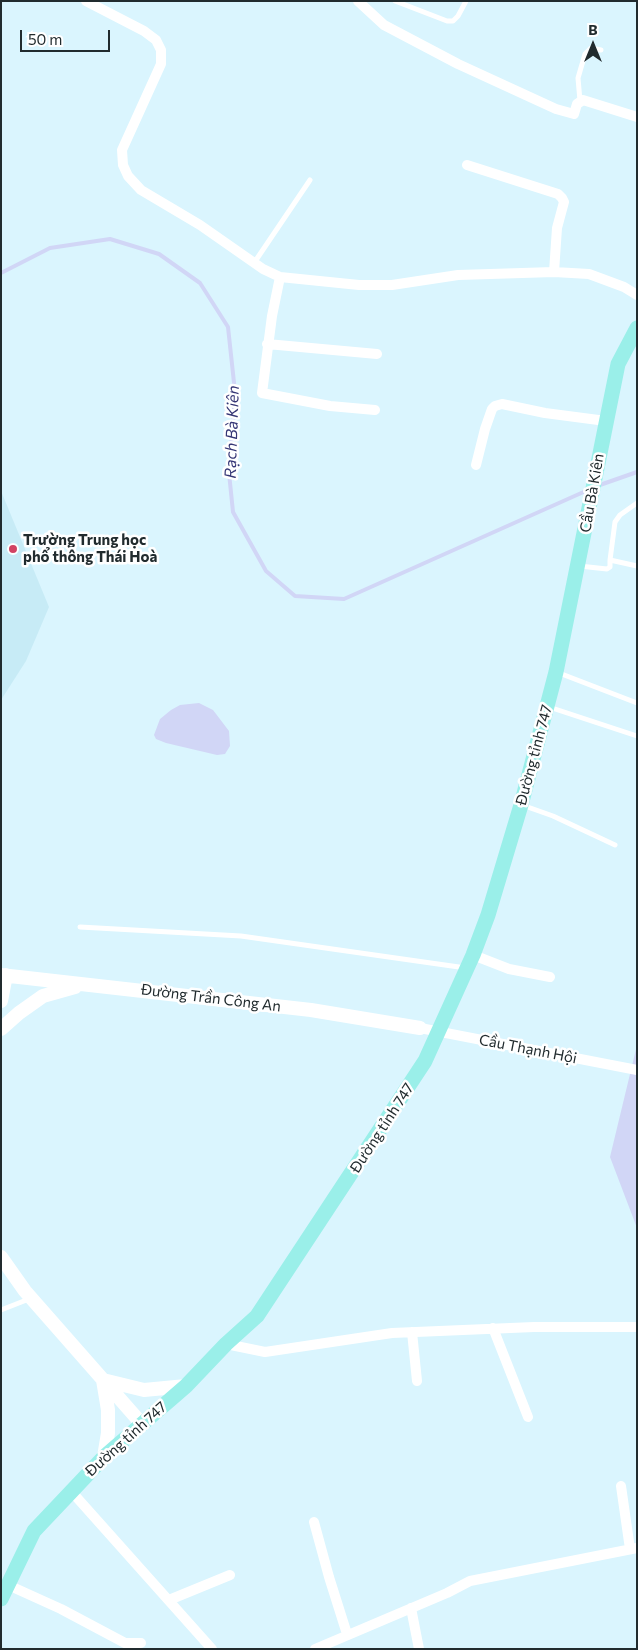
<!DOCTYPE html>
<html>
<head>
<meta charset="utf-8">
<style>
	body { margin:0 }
	#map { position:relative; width:638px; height:1650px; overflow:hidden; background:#daf5fe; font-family:Commissioner,sans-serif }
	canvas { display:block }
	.frame { position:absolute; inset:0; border:2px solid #212b2e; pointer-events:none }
	.north { position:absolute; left:568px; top:20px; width:50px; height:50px; -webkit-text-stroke:4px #fff; paint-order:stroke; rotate:0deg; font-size:14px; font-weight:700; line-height:20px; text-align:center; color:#212b2e }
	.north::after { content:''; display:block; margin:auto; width:18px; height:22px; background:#212b2e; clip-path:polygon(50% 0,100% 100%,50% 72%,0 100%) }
	.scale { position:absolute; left:20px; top:30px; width:90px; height:22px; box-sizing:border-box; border:2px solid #212b2e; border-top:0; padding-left:6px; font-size:15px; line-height:18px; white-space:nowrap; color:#212b2e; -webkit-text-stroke:4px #fff; paint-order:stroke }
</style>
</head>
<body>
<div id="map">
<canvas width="638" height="1650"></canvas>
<div class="frame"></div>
<div class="north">B</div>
<div class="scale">50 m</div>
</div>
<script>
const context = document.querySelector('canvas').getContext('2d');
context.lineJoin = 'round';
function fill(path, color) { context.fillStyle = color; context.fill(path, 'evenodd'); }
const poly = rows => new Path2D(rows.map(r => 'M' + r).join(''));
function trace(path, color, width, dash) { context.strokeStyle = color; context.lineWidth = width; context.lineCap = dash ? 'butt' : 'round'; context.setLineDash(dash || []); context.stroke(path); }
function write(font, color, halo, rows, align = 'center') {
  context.font = font + ' Commissioner,sans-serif'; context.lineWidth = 5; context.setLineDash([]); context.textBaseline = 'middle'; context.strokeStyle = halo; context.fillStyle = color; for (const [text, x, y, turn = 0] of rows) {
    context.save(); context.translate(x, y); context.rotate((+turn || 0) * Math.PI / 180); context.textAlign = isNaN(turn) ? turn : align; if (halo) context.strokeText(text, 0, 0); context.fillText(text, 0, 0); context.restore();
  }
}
const built = poly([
	[1,491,49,607,26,661,1,700]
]);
const water = poly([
	[199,703,213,710,229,731,230,746,225,754,217,755,166,743,156,739,154,735,160,719,171,710,180,705],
	[637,1045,637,1228,610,1157]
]);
const stream = poly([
	[1,273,50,248,110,239,159,254,200,283,228,327,235,392,229,473,233,512,266,571,295,596,344,599,588,490],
	[597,486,637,472]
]);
const lane = poly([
	[395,1,447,21,453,21,458,16,466,1],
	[580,101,578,78,585,54,591,48,601,50],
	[254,263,310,180],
	[610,560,615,522,620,515,637,503],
	[579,566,607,569,610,567,610,560,637,566],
	[559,673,637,703],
	[549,707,637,736],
	[522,805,553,816,615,845],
	[80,927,241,936,466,968],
	[1,1310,29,1299]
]);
const street = poly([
	[86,1,144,31,156,40,161,50,161,64,122,150,123,165,128,176,141,190,200,225,263,269,280,277,359,285,392,285,458,275,554,272,589,274,624,287,637,295],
	[358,1,384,25,458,64,556,109,574,114,577,104,583,100,637,117],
	[467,165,558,194,562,198,564,202,557,228,554,272],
	[280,277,272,316,262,393,330,406,375,410],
	[267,344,377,354],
	[476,465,485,429,492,409,495,406,502,404,545,413,606,421],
	[473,955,509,969,550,977],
	[420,1028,637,1070],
	[493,1328,528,1417],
	[412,1332,417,1381],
	[226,1344,265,1352,392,1333,534,1327,637,1327],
	[621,1486,630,1549],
	[71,1491,212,1649],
	[314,1522,329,1577,347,1634],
	[8,1585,61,1609,125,1643,141,1643],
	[169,1600,230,1575],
	[411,1608,419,1649],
	[315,1649,447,1593,470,1581,637,1548]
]);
const secondary = poly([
	[1,975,311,1010,420,1028],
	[1,1001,6,975],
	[1,1029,19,1013,43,996,75,987],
	[1,1257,25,1291,141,1423],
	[104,1457,108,1433,108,1410,103,1380,144,1390,186,1386]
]);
const primary = poly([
	[1,1599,34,1531,104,1457,186,1386,226,1344,257,1316,425,1061,473,955,488,915,521,805,556,672,618,364,637,328]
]);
const markers = [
	[13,549,5,"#d24363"]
];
const streetNames = [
	["Cầu Bà Kiên",592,493,-80],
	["Đường tỉnh 747",534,755,-75],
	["Đường Trần Công An",211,998,7],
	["Cầu Thạnh Hội",528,1049,11],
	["Đường tỉnh 747",382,1128,-57],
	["Đường tỉnh 747",126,1439,-42]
];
const poiNames = [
	["Trường Trung học",23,540],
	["phổ thông Thái Hoà",23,557]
];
const waterNames = [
	["Rạch Bà Kiên",232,432,-88]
];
fill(built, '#c7ebf6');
fill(water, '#d1d6f6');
trace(stream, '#d1d6f6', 4);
trace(lane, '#fff', 5);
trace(street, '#fff', 10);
trace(secondary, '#fff', 14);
trace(primary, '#9aefe9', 15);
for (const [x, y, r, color] of markers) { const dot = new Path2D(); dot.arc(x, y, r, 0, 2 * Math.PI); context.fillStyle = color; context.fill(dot); trace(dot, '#fff', 2); }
write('15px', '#212b2e', '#fff', streetNames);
write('bold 15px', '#212b2e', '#fff', poiNames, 'left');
write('italic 16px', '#363776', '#fff', waterNames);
</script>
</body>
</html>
